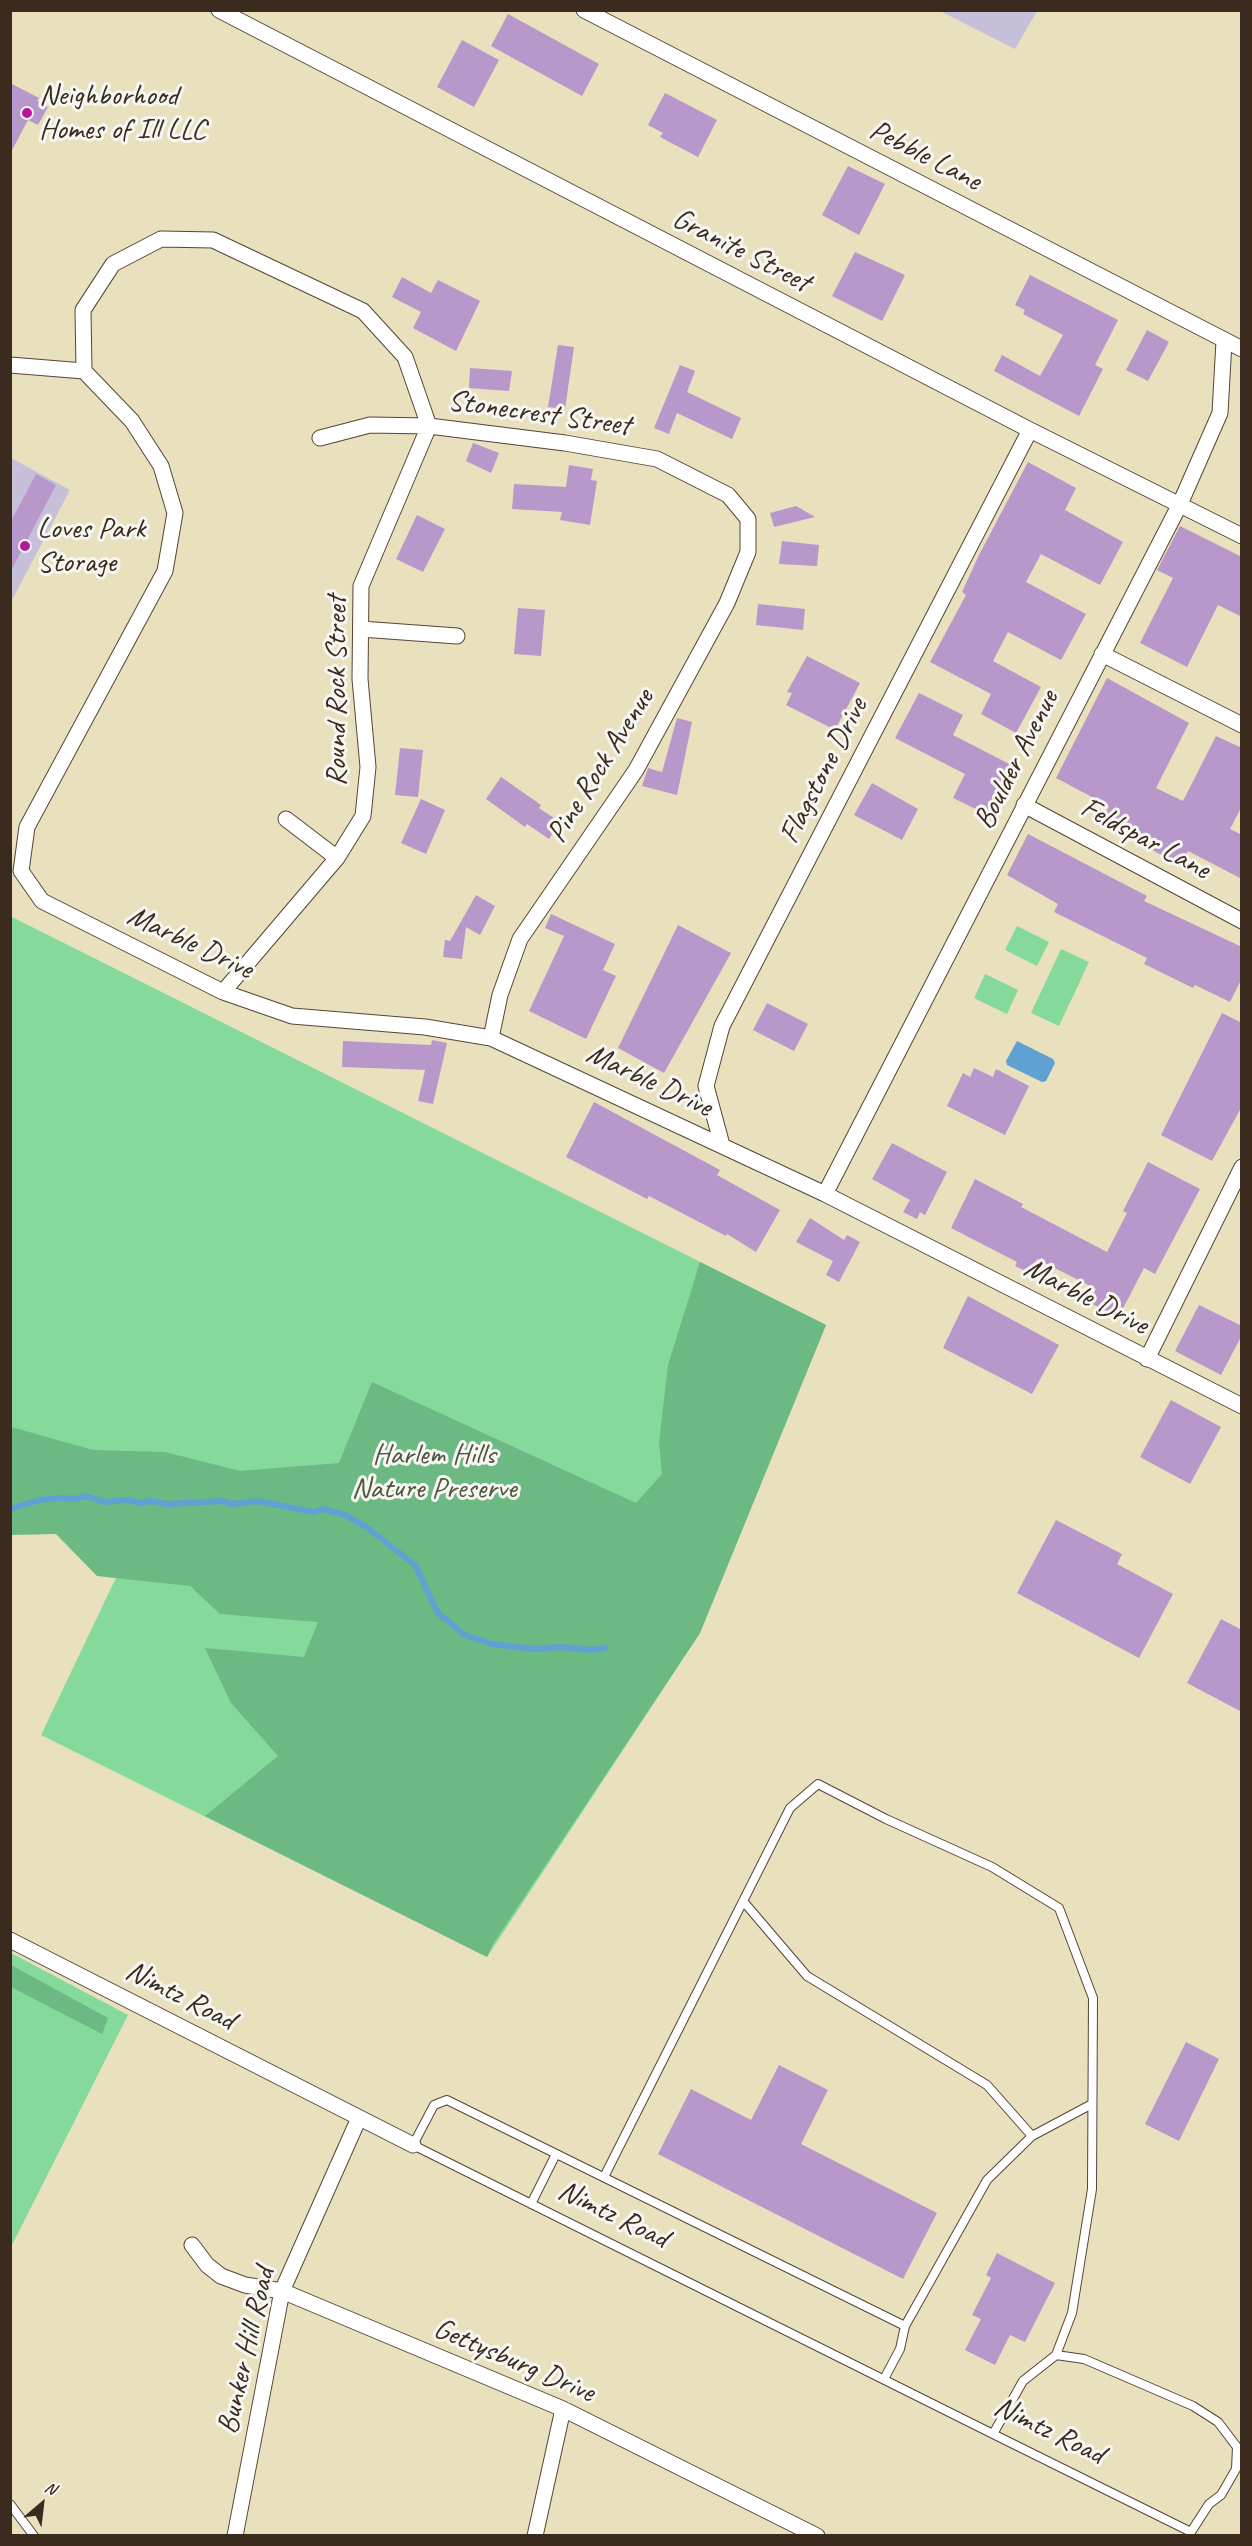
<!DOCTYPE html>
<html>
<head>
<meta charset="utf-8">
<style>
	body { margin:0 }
	#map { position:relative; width:1252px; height:2546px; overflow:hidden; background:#e9e0bd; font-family:Caveat,sans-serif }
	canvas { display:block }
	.frame { position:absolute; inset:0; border:12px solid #3b2a1e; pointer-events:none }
	.north { position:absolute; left:12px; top:2474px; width:60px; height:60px; -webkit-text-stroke:4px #f6f6f2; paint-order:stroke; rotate:28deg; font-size:16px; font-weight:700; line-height:24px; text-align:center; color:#3b2a1e }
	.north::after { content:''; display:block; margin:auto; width:21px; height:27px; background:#3b2a1e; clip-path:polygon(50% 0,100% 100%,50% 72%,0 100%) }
</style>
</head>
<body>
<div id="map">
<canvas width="1252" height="2546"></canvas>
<div class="frame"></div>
<div class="north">N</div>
</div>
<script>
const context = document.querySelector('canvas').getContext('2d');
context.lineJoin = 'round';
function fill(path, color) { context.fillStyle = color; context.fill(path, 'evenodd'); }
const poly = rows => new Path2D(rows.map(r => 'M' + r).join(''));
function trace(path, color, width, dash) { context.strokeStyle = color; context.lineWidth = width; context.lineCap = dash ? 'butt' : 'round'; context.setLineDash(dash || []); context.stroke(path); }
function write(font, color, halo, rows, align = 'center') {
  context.font = font + ' Caveat,sans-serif'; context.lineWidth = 6; context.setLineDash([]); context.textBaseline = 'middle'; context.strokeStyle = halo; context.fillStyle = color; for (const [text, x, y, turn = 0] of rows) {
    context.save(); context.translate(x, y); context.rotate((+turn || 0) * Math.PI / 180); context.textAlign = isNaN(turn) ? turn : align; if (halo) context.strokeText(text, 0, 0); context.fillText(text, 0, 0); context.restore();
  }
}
const industrial = poly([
	[940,11,1037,10,1037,11,1015,49],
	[11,458,70,490,11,602]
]);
const green = poly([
	[10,916,826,1325,700,1633,487,1957,41,1735,134,1540,11,1505],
	[1017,926,1049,942,1037,966,1005,950],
	[1061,949,1089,962,1059,1026,1031,1013],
	[985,974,1018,990,1007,1014,974,998],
	[11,1953,128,2015,11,2247]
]);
const forest = poly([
	[700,1262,826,1325,700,1633,493,1944,487,1957,205,1816,278,1756,231,1703,205,1648,304,1657,318,1622,220,1614,190,1586,97,1576,56,1534,11,1535,11,1427,93,1450,165,1452,240,1471,339,1463,372,1382,636,1503,662,1474,659,1442,668,1365],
	[11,1965,108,2018,102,2034,11,1987]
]);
const water = poly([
	[1017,1041,1053,1059,1055,1063,1046,1081,1042,1082,1007,1065,1006,1061]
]);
const stream = poly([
	[10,1509,39,1500,59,1498,75,1499,85,1496,104,1502,129,1500,139,1503,151,1501,167,1504,222,1501,233,1504,257,1501,314,1512,323,1509,345,1515,365,1526,415,1565,438,1613,465,1635,492,1644,535,1649,560,1647,591,1650,605,1648]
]);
const building = poly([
	[508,14,599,64,582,96,491,46],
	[462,40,499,60,474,107,437,87],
	[10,83,39,98,37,101,48,107,38,125,28,120,10,154],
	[665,93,717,120,698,157,660,137,663,133,648,125],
	[848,166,885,184,859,235,822,215],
	[855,252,905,275,882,321,832,296],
	[1030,275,1118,320,1095,365,1103,369,1079,416,994,371,1002,355,1040,376,1063,335,1023,314,1025,310,1015,305],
	[402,277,431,293,438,280,480,301,456,351,413,328,421,312,392,297],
	[1147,330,1169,342,1148,381,1126,370],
	[558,345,574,347,565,409,548,407],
	[680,365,695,371,687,392,741,418,732,439,677,413,669,434,654,428],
	[470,368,512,371,509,391,469,388],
	[473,443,499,453,491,473,466,461],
	[1028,462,1076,488,1065,510,1123,542,1100,585,1041,554,1026,582,1086,614,1061,660,1008,632,993,661,1041,687,1016,733,981,714,991,694,930,662,966,595,962,592,979,555],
	[569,465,593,469,591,480,597,481,590,525,560,520,562,512,512,509,514,484,566,487],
	[36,474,56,485,10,573,10,523],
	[796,506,815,517,774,527,770,513],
	[417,515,445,529,423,572,396,559],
	[1180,526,1242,557,1242,617,1218,605,1187,667,1140,643,1173,578,1157,570],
	[782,541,819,545,817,566,779,564],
	[758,604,805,609,803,630,756,625],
	[518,608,545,610,541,656,514,654],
	[807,656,860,683,835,730,786,705,792,693,787,692],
	[1107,678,1189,723,1156,788,1183,801,1216,736,1242,748,1242,806,1230,829,1242,835,1242,879,1188,851,1181,866,1138,842,1140,838,1102,820,1109,806,1056,778],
	[919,693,963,715,953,735,1019,769,994,818,953,798,965,774,895,738],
	[677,718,692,722,677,795,642,786,648,768,662,772],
	[400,748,423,750,418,797,395,795],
	[501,777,541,805,539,808,560,822,549,839,527,824,525,827,486,799],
	[872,783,918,809,902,840,854,815],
	[421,799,445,810,426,854,401,843],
	[1028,834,1147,896,1144,901,1242,947,1242,978,1230,1002,1195,985,1193,988,1144,964,1147,958,1054,912,1058,904,1007,875],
	[476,895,495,906,480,935,466,927,462,959,443,957,445,940,450,941],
	[551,914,615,944,603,970,616,976,586,1039,529,1011,564,936,545,928],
	[678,925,731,953,664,1073,618,1048],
	[767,1003,808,1024,794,1051,753,1030],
	[1222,1013,1242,1023,1242,1106,1212,1161,1161,1135],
	[432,1040,447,1043,433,1104,418,1101,425,1070,342,1067,343,1041,431,1045],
	[974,1068,993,1077,996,1069,1029,1086,1005,1135,947,1106,963,1073,970,1077],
	[594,1102,720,1170,717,1175,780,1210,756,1252,727,1234,726,1236,649,1196,647,1199,566,1157],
	[892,1143,947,1172,925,1215,920,1212,917,1219,903,1212,910,1200,872,1179],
	[1148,1162,1200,1189,1155,1274,1144,1268,1118,1318,1089,1302,1096,1289,1037,1259,1030,1273,1015,1266,1017,1262,951,1228,975,1179,1023,1204,1021,1207,1107,1252,1127,1213,1123,1211],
	[810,1218,844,1240,847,1235,860,1242,839,1282,826,1275,833,1261,796,1242],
	[968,1296,1059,1345,1032,1394,943,1348],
	[1199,1305,1242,1326,1242,1335,1221,1375,1175,1351],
	[1171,1400,1221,1427,1190,1484,1140,1457],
	[1056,1520,1122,1554,1117,1564,1173,1594,1139,1658,1017,1593],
	[1221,1619,1242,1630,1242,1712,1187,1683],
	[1186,2042,1219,2059,1179,2141,1145,2124],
	[779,2065,828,2090,801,2144,937,2213,903,2279,658,2154,691,2089,751,2120],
	[997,2253,1055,2283,1025,2342,1010,2335,995,2365,965,2350,981,2319,972,2315,991,2278,986,2275]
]);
const service = poly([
	[743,1901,807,1976,987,2085,1032,2136],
	[604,2177,790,1808,818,1784,886,1819,992,1867,1059,1908,1093,1998,1092,2189,1072,2313,1056,2355],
	[531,2204,556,2154],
	[905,2326,987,2180,1032,2136,1092,2104],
	[884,2379,900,2349,905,2326,447,2100,434,2105,413,2145,993,2434,1191,2532,1189,2536],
	[993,2434,1023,2381,1056,2355,1084,2359,1193,2406,1218,2422,1237,2447,1236,2469,1221,2495,1209,2504,1191,2532],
	[10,2504,34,2536]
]);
const minor = poly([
	[219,10,1030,430,1242,536],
	[584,10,1242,349],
	[10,365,84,371,132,421,161,466,175,513,165,571,27,827,21,871,42,901,223,992,292,1016,425,1027,491,1038,825,1194,1242,1406],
	[84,371,83,310,113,264,161,239,213,240,363,311,405,357,429,426,565,443,657,459,728,495,748,519,748,552,727,603,636,770,520,939,500,995,491,1038],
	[361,629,457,636],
	[1102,654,1242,725],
	[1024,805,1242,921],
	[286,819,337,858],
	[223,992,337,858,363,816,368,767,360,679,361,586,429,426,370,425,320,438],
	[722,1145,706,1086,722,1026,1030,430],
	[825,1194,1180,504,1220,413,1224,341],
	[1147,1359,1242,1167],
	[10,1940,413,2145],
	[192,2245,207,2265,221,2276,245,2285,282,2291,563,2409,817,2536],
	[235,2536,282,2291,359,2118],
	[535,2536,563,2409]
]);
const markers = [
	[27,113,6,"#b5179e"],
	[25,546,6,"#b5179e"]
];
const poiNames = [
	["Neighborhood",39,96],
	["Homes of Ill LLC",39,130],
	["Loves Park",37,529],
	["Storage",37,563]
];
const streetNames = [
	["Pebble Lane",925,156,27],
	["Granite Street",741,251,27],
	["Stonecrest Street",539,414,8],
	["Round Rock Street",337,691,-90],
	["Boulder Avenue",1017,760,-63],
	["Pine Rock Avenue",601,766,-58],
	["Flagstone Drive",824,771,-63],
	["Feldspar Lane",1145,839,28],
	["Marble Drive",190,943,25],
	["Marble Drive",649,1081,25],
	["Marble Drive",1086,1297,27],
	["Nimtz Road",180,1996,27],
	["Nimtz Road",613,2215,26],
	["Bunker Hill Road",247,2351,-77],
	["Gettysburg Drive",514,2361,23],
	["Nimtz Road",1049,2431,26]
];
const parkNames = [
	["Harlem Hills",434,1455],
	["Nature Preserve",434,1489]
];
fill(industrial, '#c6c0da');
fill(green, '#85d99b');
fill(forest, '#6cb983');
fill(water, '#60a1d3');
trace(stream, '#60a1d3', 6);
fill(building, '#b898ca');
trace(service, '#554536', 10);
trace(minor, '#554536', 17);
trace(service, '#fff', 8);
trace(minor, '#fff', 15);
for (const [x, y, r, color] of markers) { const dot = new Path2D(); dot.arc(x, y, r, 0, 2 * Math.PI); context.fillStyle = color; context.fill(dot); trace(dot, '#f6f6f2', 2); }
write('30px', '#3b2a1e', '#f6f6f2', poiNames, 'left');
write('30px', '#3b2a1e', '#f6f6f2', streetNames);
write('30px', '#4e563d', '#f6f6f2', parkNames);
</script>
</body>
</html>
